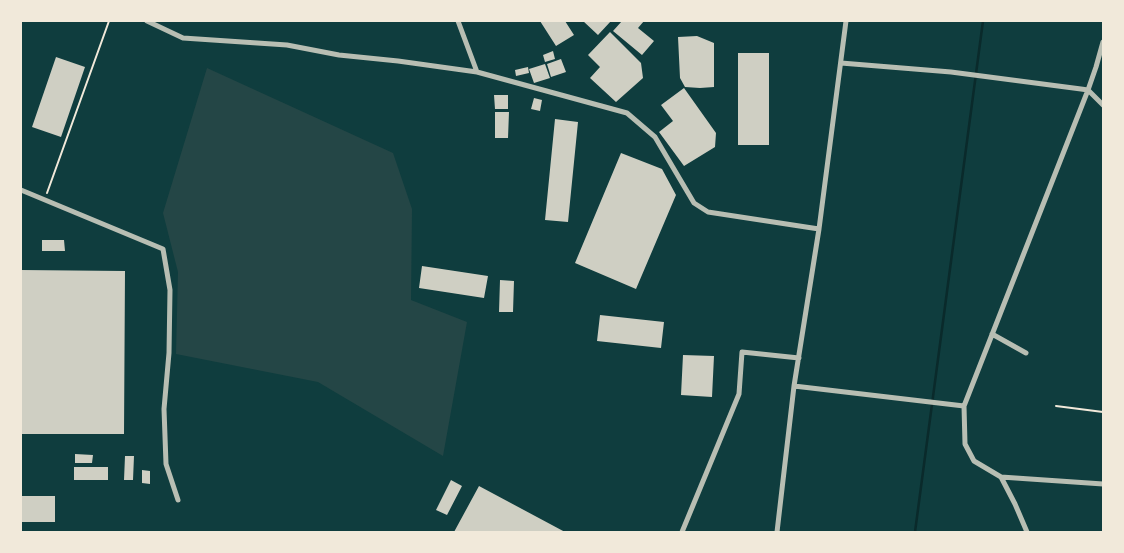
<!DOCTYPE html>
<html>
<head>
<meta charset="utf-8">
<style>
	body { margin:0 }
	#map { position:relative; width:1124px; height:553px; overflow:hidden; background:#0f3d3e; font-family:"Asap Condensed",sans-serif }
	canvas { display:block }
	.frame { position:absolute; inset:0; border:22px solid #f1e9da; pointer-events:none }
</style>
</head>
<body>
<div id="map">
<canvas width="1124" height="553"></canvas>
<div class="frame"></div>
</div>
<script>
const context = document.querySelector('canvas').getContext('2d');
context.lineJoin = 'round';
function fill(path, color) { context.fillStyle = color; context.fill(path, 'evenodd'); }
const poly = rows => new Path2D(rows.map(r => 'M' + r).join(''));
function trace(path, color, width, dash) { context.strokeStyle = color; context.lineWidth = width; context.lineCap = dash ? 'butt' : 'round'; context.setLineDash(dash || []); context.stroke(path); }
const green = poly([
	[207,68,393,153,412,209,411,300,467,322,443,456,318,382,176,354,178,272,163,213]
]);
const stream = poly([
	[915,532,983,21]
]);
const building = poly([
	[540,21,565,21,574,35,556,46],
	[583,21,611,21,598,35],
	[622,21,644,21,638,28,654,41,642,55,613,31],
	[610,32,641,63,643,78,616,102,590,78,600,67,588,55],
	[697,36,714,43,714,87,700,88,685,87,680,78,678,37],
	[553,51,555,59,545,62,543,55],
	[738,53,769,53,769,145,738,145],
	[56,57,85,67,61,137,32,127],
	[561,59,566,72,551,77,547,64],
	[545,64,550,78,534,83,529,69],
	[528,67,529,73,516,76,515,70],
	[684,88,716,133,715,147,684,166,659,132,673,121,661,105],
	[494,95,508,95,508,109,495,109],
	[534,98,542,100,540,111,531,109],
	[495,112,509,112,508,138,495,138],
	[555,119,578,122,568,222,545,220],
	[621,153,662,169,676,195,636,289,575,263],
	[42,240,64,240,65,251,42,251],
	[422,266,488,276,484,298,419,288],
	[21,270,125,271,124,434,21,434],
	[500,280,514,281,513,312,499,312],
	[600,315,664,322,661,348,597,341],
	[683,355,714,356,712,397,681,395],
	[75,454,93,455,92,463,75,463],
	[125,456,134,456,133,480,124,480],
	[74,467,108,467,108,480,74,480],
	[142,470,150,471,150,484,142,483],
	[451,480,462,486,447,515,436,510],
	[479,486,565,532,454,532],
	[21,496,55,496,55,522,21,522]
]);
const path = poly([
	[47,193,109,21],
	[1056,406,1103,412]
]);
const minor = poly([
	[147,21,183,38,287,45,339,55,398,61,477,72,627,113,655,137,694,203,708,212,819,229],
	[458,21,477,72],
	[1103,42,1096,67,1088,90,964,406,965,444,974,461,1001,477,1103,484],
	[841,63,951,72,1081,89,1088,90,1103,105],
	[21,190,163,249,170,290,169,353,164,409,166,464,178,500],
	[992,334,1026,353],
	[794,386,964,406],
	[1001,477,1015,504,1027,532],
	[682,532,739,394,742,352,799,358],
	[777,532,794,386,819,229,846,21]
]);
fill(green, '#244646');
trace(stream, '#0a2a2b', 2.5);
fill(building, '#cfcfc3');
trace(path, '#f1e9da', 2);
trace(minor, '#b8beb3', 5);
</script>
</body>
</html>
